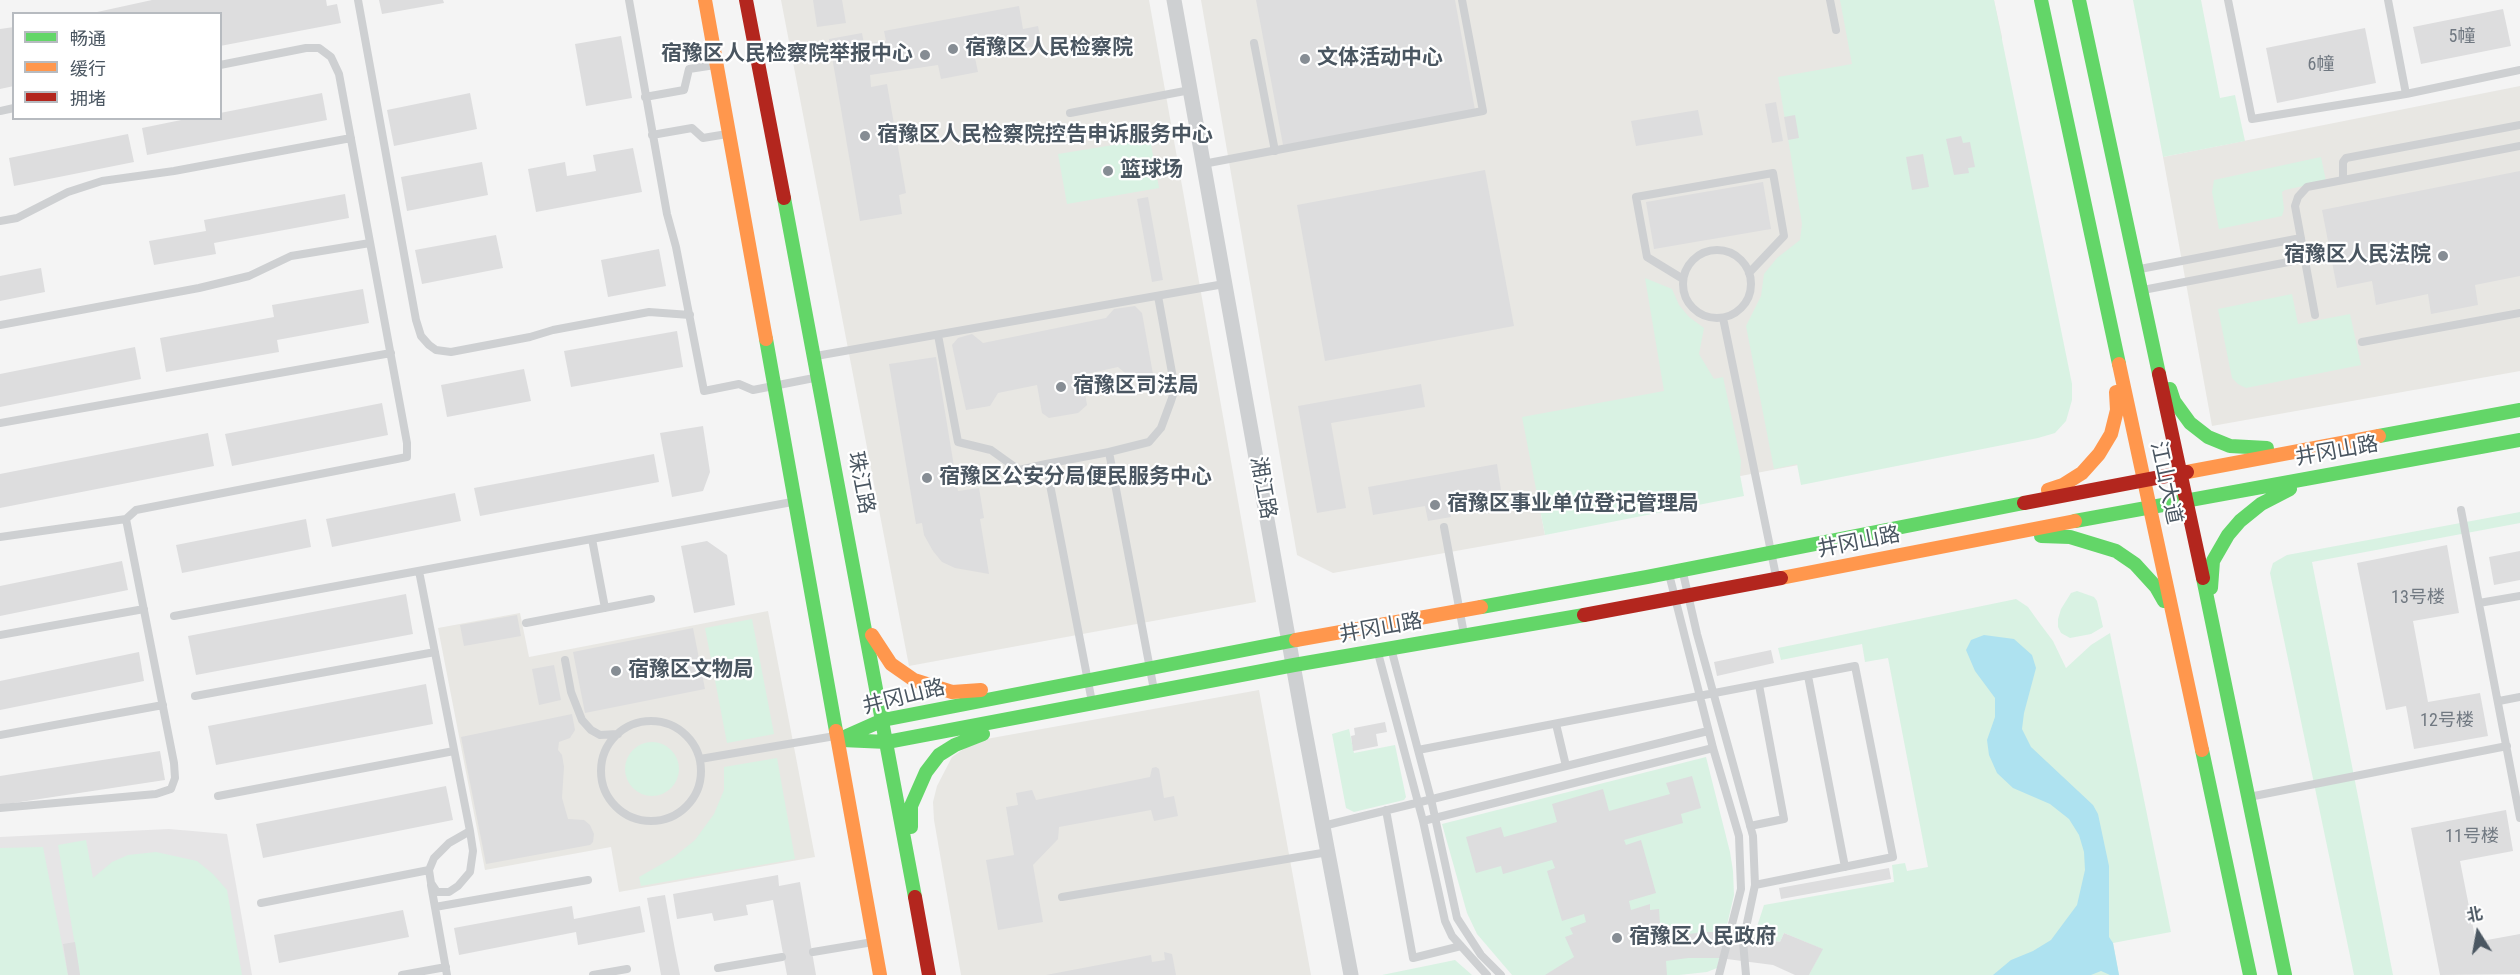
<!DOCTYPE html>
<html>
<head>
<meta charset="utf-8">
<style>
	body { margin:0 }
	#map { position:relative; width:2520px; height:975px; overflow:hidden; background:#f4f4f4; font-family:"Roboto Condensed","Noto Sans SC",sans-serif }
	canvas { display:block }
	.legend { position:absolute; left:12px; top:12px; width:210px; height:108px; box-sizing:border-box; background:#fff; border:2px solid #b7bbc0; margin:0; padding:8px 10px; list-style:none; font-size:18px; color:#4a5661 }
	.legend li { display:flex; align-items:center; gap:12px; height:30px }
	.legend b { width:30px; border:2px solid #b7bbc0 }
	.north { position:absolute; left:2448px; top:903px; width:60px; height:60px; -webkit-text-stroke:4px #fff; paint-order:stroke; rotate:349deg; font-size:16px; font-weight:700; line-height:24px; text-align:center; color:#4a5661 }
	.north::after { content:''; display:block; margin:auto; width:21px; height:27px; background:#4a5661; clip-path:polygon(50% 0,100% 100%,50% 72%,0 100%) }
</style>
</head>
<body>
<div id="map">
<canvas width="2520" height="975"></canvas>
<ul class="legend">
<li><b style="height:8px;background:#63d668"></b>畅通</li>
<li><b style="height:8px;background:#ff974d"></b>缓行</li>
<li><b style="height:8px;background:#b3261e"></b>拥堵</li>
</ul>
<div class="north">北</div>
</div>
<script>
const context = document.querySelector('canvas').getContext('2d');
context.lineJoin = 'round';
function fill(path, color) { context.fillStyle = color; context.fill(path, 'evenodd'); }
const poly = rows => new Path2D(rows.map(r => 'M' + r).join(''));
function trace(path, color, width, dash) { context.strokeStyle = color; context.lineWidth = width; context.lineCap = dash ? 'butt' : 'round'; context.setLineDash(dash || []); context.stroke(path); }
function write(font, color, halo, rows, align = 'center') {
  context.font = font + ' "Roboto Condensed","Noto Sans SC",sans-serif'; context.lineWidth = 4.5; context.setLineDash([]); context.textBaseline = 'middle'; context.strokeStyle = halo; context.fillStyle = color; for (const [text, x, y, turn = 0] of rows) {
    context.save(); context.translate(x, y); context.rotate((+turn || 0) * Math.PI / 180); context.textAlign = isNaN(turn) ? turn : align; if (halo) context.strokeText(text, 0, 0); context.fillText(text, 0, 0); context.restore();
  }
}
const commercial = poly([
	[781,0,1149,0,1256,602,909,666],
	[1201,0,1994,0,2002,37,1998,427,1541,514,1545,535,1333,573,1297,555],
	[2520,86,2520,371,2212,426,2163,157],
	[768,611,815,857,619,892,611,847,485,870,438,628,520,613,529,657],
	[1259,690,1311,975,961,975,934,820,933,802,937,786,952,757,975,741]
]);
const education = poly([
	[169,829,227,834,252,975,0,975,0,837]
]);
const green = poly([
	[1840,0,1994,0,2072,384,2072,400,2066,421,2055,433,2038,438,1801,485,1797,464,1774,469,1746,326,1761,296,1764,274,1777,258,1800,240,1802,224,1778,77,1852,64],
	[2133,0,2201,0,2220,98,2235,95,2245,141,2163,157],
	[1150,139,1159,188,1067,204,1058,154],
	[2321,157,2326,181,2285,190,2282,192,2284,209,2282,216,2219,229,2212,192,2214,180],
	[1645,278,1672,289,1679,305,1689,317,1704,328,1699,354,1714,379,1723,377,1741,461,1740,475,1744,496,1545,535,1522,417,1664,391],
	[2292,294,2298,324,2350,314,2361,365,2246,388,2238,384,2232,378,2218,309],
	[2520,512,2520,523,2312,562,2393,975,2354,975,2270,573,2273,563,2287,555],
	[2077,591,2094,597,2097,601,2103,627,2091,634,2070,638,2061,633,2058,627,2058,619,2061,609,2071,593],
	[2016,599,2028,607,2038,621,2053,641,2066,668,2091,645,2110,633,2171,932,2113,943,2119,975,1809,975,1822,949,1784,933,1780,942,1754,936,1764,905,1894,882,1892,865,1905,863,1907,871,1928,867,1888,658,1865,662,1862,644,1781,660,1778,648],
	[752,619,774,734,727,743,705,628],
	[1349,729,1354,753,1395,745,1406,797,1404,800,1354,812,1346,808,1332,734],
	'625 769a27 27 0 1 1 54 0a27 27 0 1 1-54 0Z',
	[1706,757,1730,852,1733,871,1734,895,1717,968,1707,972,1679,975,1512,975,1477,934,1467,913,1442,824],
	[777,758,795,859,641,886,639,877,674,857,695,840,714,814,724,790,724,767],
	[86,840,93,878,112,862,128,855,156,852,197,861,213,874,227,890,242,975,80,975,58,845],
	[43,847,68,975,0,975,0,848],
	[1455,960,1472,975,1382,975]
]);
const water = poly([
	[1984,635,2014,639,2032,655,2036,668,2024,713,2022,729,2031,747,2093,805,2098,814,2109,866,2109,937,2113,943,2119,975,2110,975,2101,971,2091,975,1993,975,2011,960,2033,951,2051,940,2077,905,2085,870,2084,852,2079,835,2069,819,2050,804,2013,788,1997,773,1989,755,1987,740,1995,717,1995,698,1975,671,1966,650,1971,640]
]);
const building = poly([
	[152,0,326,0,327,6,337,4,341,23,220,46,220,14,88,14],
	[379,0,443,0,444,3,382,14],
	[813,0,842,0,846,23,817,27],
	[1256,0,1455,0,1475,110,1283,145],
	[1019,6,1023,29,1038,26,1042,45,975,58,978,72,941,79,938,65,870,75,871,87,887,84,906,193,899,195,902,214,860,221,829,39,862,33,864,44,886,41,884,31],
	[2503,9,2511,46,2421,64,2413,27],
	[14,27,14,86,0,89,0,29],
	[2365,28,2376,83,2277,103,2266,48],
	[621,36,632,98,586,106,575,44],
	[322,93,327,120,147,155,142,128,191,118,220,118,220,113],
	[470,93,477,129,394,146,387,110],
	[1776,102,1783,141,1772,143,1765,104],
	[1698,110,1703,135,1636,146,1631,121],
	[1795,115,1799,138,1788,140,1784,117],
	[128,134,134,162,14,186,9,158],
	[1961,136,1963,143,1970,142,1975,167,1968,168,1969,173,1954,175,1946,139],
	[633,148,642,192,536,212,528,169,565,162,567,176,596,171,593,155],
	[1923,154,1929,187,1912,190,1906,157],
	[482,162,488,195,407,211,401,177],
	[1485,170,1514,326,1325,361,1297,205],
	[2520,171,2520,276,2475,285,2478,305,2431,314,2428,294,2376,305,2372,281,2337,288,2322,210],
	[1763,182,1771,229,1654,249,1646,202],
	[345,194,349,218,214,243,216,254,154,265,149,241,206,231,204,220],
	[1148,197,1163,280,1152,282,1137,199],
	[496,235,503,268,422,284,415,250],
	[659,249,666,286,608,297,601,260],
	[41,268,45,292,0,301,0,276],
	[363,289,369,323,277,340,279,352,166,372,160,338,274,317,272,305],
	[1135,306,1142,313,1153,374,1131,378,1118,367,1082,375,1087,405,1078,413,1049,418,1042,413,1037,385,998,393,990,406,966,410,952,345,958,338,972,334,983,343,1106,318,1114,309],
	[677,331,683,367,571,387,564,351],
	[135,347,141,379,0,407,0,374],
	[936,357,958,491,979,488,984,518,980,519,989,574,955,568,942,562,933,551,924,535,922,523,916,524,889,364],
	[524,369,531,401,447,417,441,385],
	[1421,384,1425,407,1331,423,1346,508,1317,513,1298,406],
	[382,403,388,435,232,466,225,434],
	[703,426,710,472,703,491,672,497,660,433],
	[208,433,214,466,0,508,0,474],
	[654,454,659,482,480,516,474,488],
	[1497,464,1501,490,1448,500,1451,517,1428,521,1425,506,1373,515,1368,487],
	[455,493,461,521,332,547,326,519],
	[306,519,311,547,182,573,176,545],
	[707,541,727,555,735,605,694,613,681,546],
	[2447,545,2459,613,2413,621,2428,702,2480,693,2488,736,2414,749,2406,706,2386,710,2357,563],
	[2520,551,2520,580,2494,585,2489,557],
	[122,561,128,590,0,616,0,586],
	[406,594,413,634,196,675,188,636],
	[517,615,521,636,464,646,460,625],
	[693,628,705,689,585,713,573,652],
	[1771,650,1774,663,1717,676,1714,662],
	[139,652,144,681,0,710,0,681],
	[554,665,561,700,539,705,532,669],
	[426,684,433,724,216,765,208,726],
	[572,714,575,730,570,738,559,742,558,750,562,755,564,767,562,798,568,819,584,820,590,825,594,834,593,842,590,845,486,864,461,737],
	[1385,722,1387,732,1376,734,1378,746,1353,751,1351,736,1355,735,1354,728],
	[160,751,165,780,0,805,0,776],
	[1156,767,1159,769,1164,798,1174,796,1178,816,1154,821,1151,810,1059,827,1058,839,1033,865,1043,922,998,930,986,860,1014,855,1006,807,1018,805,1016,793,1032,790,1036,800,1150,777,1152,768],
	[1692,776,1701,808,1681,814,1683,823,1624,840,1626,845,1641,840,1656,893,1629,901,1631,910,1650,904,1650,910,1659,909,1661,938,1703,932,1725,932,1780,942,1784,933,1823,949,1809,975,1795,975,1773,965,1719,958,1688,958,1666,961,1667,975,1545,975,1574,957,1565,937,1573,934,1570,928,1586,922,1584,914,1562,921,1547,871,1555,868,1552,860,1503,874,1501,866,1476,873,1466,837,1501,827,1504,837,1557,822,1552,804,1603,789,1609,811,1670,794,1666,783],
	[446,786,453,820,263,858,256,824],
	[2506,810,2513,851,2460,861,2476,942,2520,934,2520,974,2440,975,2411,828],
	[1889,868,1891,879,1781,899,1779,888],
	[778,875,779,886,800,882,816,975,787,975,773,900,746,905,748,915,714,921,712,913,677,919,673,894],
	[665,895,675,950,680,975,661,975,647,898],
	[572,906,574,919,640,906,645,932,578,945,576,932,459,955,454,928],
	[403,910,409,937,279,963,274,935],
	[75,942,80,975,68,975,63,944],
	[1164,952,1172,954,1176,975,1046,975,1151,955,1152,962,1165,960]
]);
const lane = poly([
	[358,0,416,320,421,336,429,345,436,350,451,352,530,337,553,330,649,312,690,315],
	[629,0,667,214,676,247,704,391,739,384,753,390,814,378],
	[1830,0,1836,30],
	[2228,0,2252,119,2406,94,2388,0],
	[1254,43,1275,151],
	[2406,94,2520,70],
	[645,97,684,90,689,69,715,65],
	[0,111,14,108],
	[1070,113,1190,90],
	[652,135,692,128,703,138,727,134],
	[1203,164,1483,111,1462,0],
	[2343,180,2343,162,2346,158,2520,125],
	[0,221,17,218,68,192,102,181,174,171,351,138],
	'1683 284a34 34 0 1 1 68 0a34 34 0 1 1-68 0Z',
	[2140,269,2301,238],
	[1683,279,1647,257,1636,197,1773,173,1784,236,1749,273],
	[2143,290,2304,259],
	[2315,315,2295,206,2298,197,2307,187,2520,146],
	[1723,318,1776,576],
	[0,325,199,288,249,276,291,256,370,243],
	[938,335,958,442,991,450,1019,470,1046,464],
	[2362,342,2520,313],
	[816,356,1224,284],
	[0,423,391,353],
	[1109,452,1149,442,1161,428,1171,401,1175,389,1158,296],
	[2461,510,2520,818],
	[1444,527,1464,634],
	[0,537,126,519],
	[592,539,605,608],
	[419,571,470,831,449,843,434,858,429,870,431,883,437,892,449,892,458,886,470,872,473,851,470,831],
	[1683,573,1697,634,1753,836,1755,885,1743,942,1746,975],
	[1669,574,1713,748,1739,836,1741,889,1719,975],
	[2479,603,2520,596],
	[174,616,792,502],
	[526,623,651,599],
	[0,635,144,609],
	[1392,652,1431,799,1457,918,1481,955,1501,975],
	[1378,653,1423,821,1445,921,1452,936,1487,975],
	[565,660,571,692,582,720,591,730,600,735,618,734],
	[1808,676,1845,867],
	[195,696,435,652],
	[2499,701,2520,697],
	[1092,702,1046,464,1109,452,1154,690],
	'601 771a50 50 0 1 1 100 0a50 50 0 1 1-100 0Z',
	[1556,724,1566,766],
	[0,735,163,705],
	[1418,750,1855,666,1893,857,1755,885],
	[700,759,835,736],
	[218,796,454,751],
	[2249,797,2507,746],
	[0,808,156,794,171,789,175,778,174,763,126,519,136,510,407,457,407,443,339,74,331,57,319,48,306,48,220,65],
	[1386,810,1413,958,1461,946],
	[1423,821,1713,748],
	[1323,826,1708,731],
	[1750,826,1784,819,1759,685],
	[431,885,447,975],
	[1062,897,1328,852],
	[261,903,429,870],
	[435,907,588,880],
	[813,952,873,942],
	[718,968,782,957],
	[402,975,446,967],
	[593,975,627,969]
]);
const street = poly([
	[1174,0,1304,726,1351,975]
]);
const fast = poly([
	[2041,0,2119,364],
	[2079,0,2159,374],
	[784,198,915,897],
	[766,339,836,731],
	[2170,389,2174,401,2190,423,2208,437,2230,446,2267,448],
	[2379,436,2520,410],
	[2075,521,2520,440],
	[2041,536,2070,537,2116,551,2135,564,2156,587,2164,601],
	[2203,578,2285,975],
	[2211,588,2213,561,2228,535,2240,521,2261,504,2290,489],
	[1481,607,1647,577,2024,503],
	[838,740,883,720,1296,640],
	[842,740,887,742,1294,665,1584,615],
	[2202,750,2250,975],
	[911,827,911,806,926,772,939,755,955,745,983,734]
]);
const slow = poly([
	[705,0,766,339],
	[2119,364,2202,750],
	[2187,472,2379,436],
	[2048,490,2063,485,2082,473,2099,454,2111,434,2117,410,2116,392],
	[1781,578,2075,521],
	[872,635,891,664,914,680,952,692,981,690],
	[1296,640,1481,607],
	[836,731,880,975]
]);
const jam = poly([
	[746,0,784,198],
	[2159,374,2203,578],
	[2024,503,2187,472],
	[1584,615,1781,578],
	[915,897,929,975]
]);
const markers = [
	[953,49,6,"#868d94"],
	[925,55,6,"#868d94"],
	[1305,59,6,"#868d94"],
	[865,136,6,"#868d94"],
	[1108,171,6,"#868d94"],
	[2443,256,6,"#868d94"],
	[1061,387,6,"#868d94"],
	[927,478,6,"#868d94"],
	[1435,505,6,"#868d94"],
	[616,671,6,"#868d94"],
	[1617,938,6,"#868d94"]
];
const numberNames = [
	["5幢",2462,37],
	["6幢",2321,65],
	["13号楼",2418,598],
	["12号楼",2447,721],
	["11号楼",2472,837]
];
const poiNames = [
	["宿豫区人民检察院",965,49],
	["宿豫区人民检察院举报中心",913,55,"right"],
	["文体活动中心",1317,59],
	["宿豫区人民检察院控告申诉服务中心",877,136],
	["篮球场",1120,171],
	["宿豫区人民法院",2431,256,"right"],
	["宿豫区司法局",1073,387],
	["宿豫区公安分局便民服务中心",939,478],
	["宿豫区事业单位登记管理局",1447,505],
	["宿豫区文物局",628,671],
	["宿豫区人民政府",1629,938]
];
const streetNames = [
	["井冈山路",2337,452,-10],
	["珠江路",860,483,79],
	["江山大道",2165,483,78],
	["湘江路",1262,488,80],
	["井冈山路",1859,543,-11],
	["井冈山路",1381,629,-10],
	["井冈山路",904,698,-14]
];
fill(commercial, '#e8e7e3');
fill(education, '#e6e5e6');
fill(green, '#d9f2e3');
fill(water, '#aee2f0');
fill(building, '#ddddde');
trace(lane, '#ced0d2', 8);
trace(street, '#ced0d2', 15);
trace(fast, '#63d668', 14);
trace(slow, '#ff974d', 14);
trace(jam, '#b3261e', 14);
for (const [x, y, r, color] of markers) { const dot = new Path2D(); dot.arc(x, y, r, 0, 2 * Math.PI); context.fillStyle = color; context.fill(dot); trace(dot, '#fff', 2); }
write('18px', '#707881', null, numberNames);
write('bold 21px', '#4a5661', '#fff', poiNames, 'left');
write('21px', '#4a5661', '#fff', streetNames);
</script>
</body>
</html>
